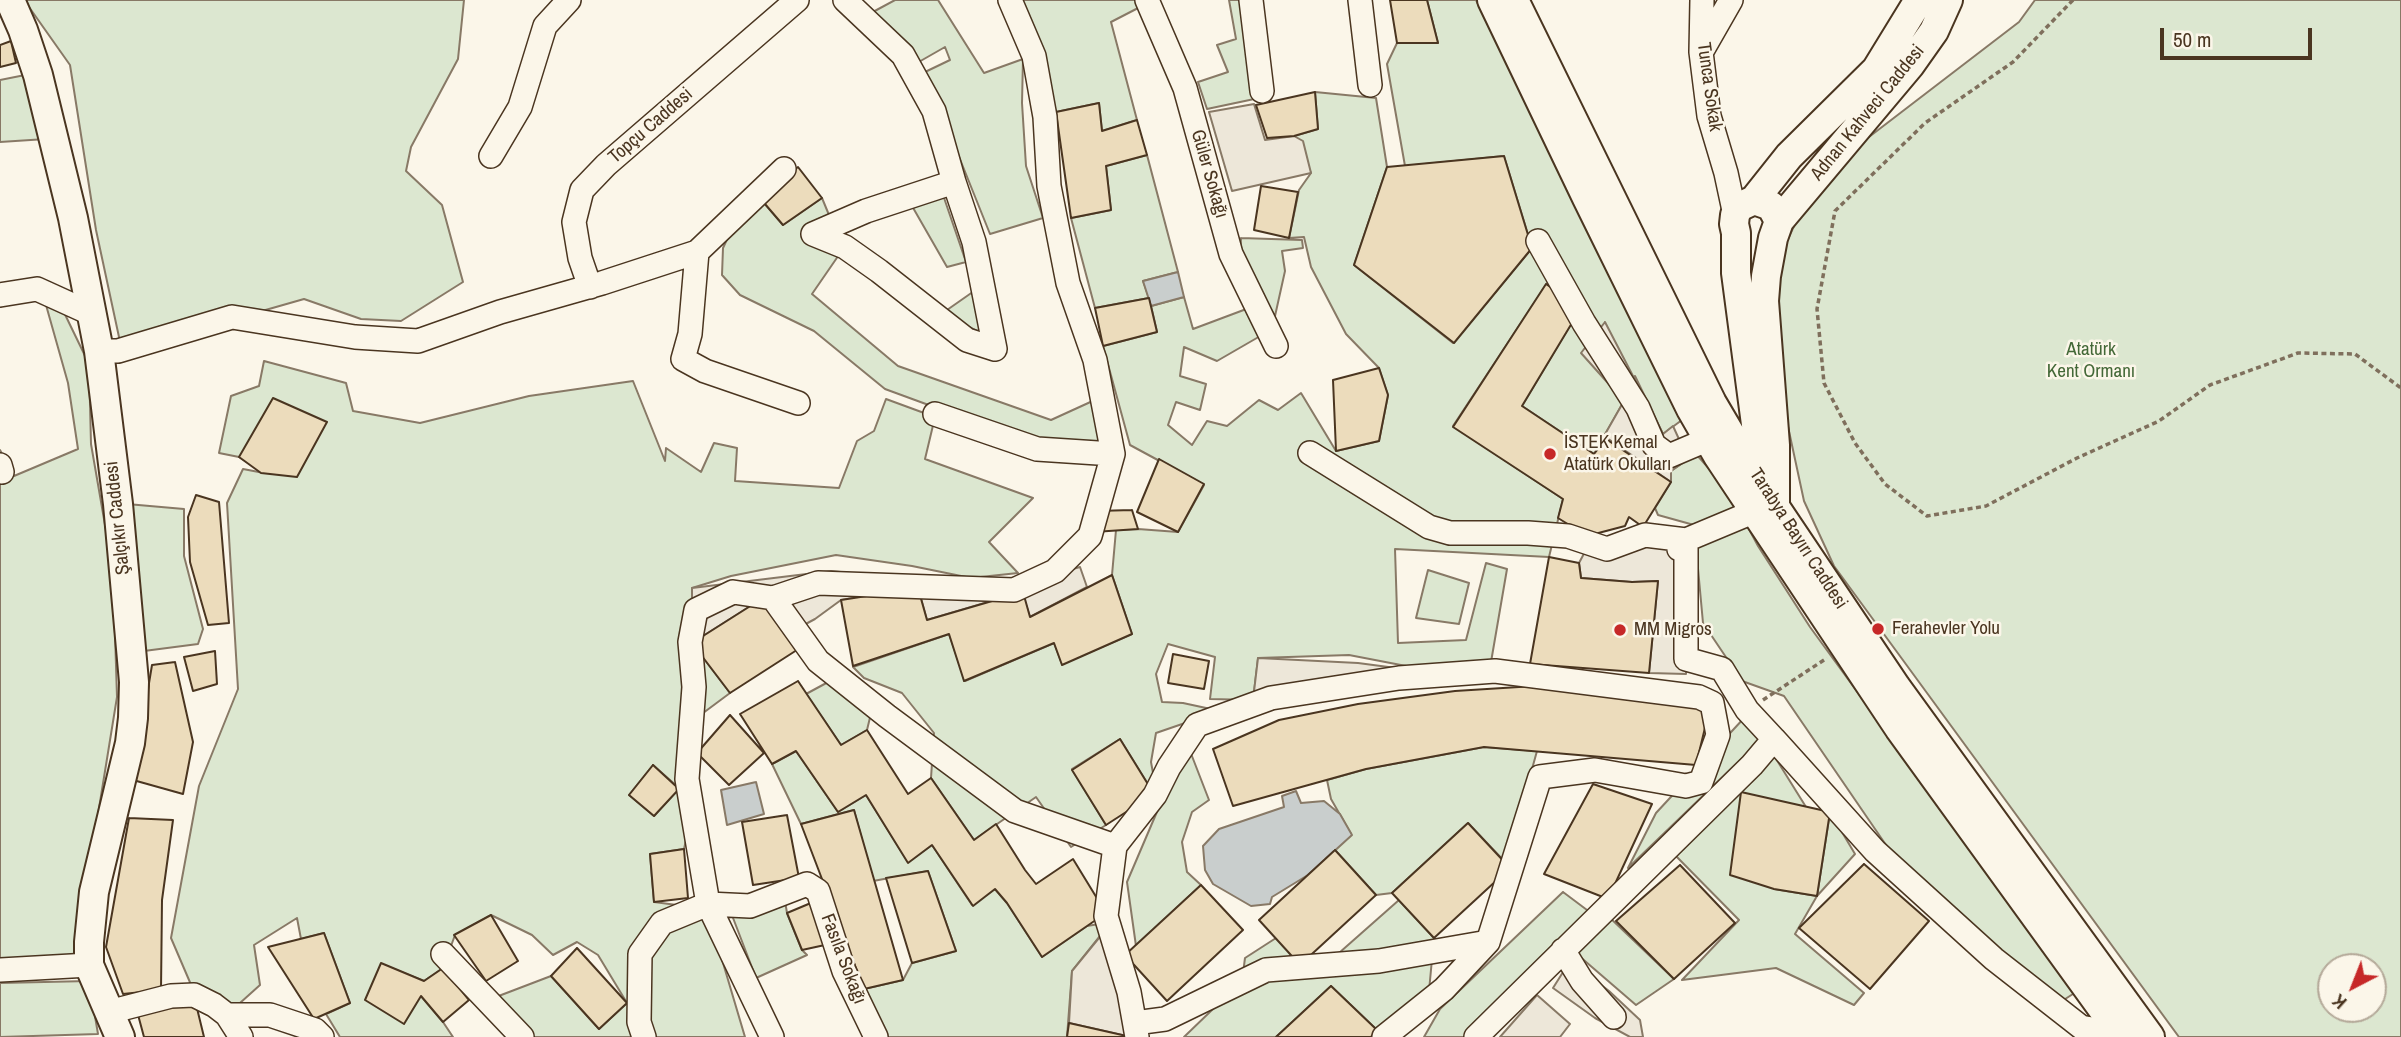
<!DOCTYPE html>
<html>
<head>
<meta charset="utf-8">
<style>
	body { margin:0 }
	#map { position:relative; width:2401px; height:1037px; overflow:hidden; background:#fbf6e9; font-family:"Archivo Narrow",sans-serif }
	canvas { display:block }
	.north { position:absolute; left:2317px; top:953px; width:70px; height:70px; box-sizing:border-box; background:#fbf6e9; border:2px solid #b4a999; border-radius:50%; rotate:222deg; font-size:19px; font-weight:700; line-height:28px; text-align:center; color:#4a3520 }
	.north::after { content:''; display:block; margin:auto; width:24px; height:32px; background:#c62828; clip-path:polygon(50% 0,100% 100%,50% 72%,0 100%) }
	.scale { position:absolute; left:2160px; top:28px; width:152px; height:32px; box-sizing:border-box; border:4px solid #4a3520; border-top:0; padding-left:9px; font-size:21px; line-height:24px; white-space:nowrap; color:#4a3520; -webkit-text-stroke:5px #fbf6e9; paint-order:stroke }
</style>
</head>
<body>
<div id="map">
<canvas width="2401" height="1037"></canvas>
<div class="north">K</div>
<div class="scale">50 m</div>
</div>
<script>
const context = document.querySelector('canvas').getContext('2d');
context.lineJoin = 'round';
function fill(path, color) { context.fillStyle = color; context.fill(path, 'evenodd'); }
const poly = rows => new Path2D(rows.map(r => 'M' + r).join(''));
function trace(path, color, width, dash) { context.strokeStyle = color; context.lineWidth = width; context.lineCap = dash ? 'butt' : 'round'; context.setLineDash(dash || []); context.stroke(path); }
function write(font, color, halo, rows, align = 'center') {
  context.font = font + ' "Archivo Narrow",sans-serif'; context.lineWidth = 5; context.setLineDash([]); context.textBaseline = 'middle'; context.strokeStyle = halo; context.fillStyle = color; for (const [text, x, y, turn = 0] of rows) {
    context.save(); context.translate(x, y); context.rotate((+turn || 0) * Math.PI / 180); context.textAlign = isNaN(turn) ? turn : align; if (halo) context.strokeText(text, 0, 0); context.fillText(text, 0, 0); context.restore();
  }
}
const green = poly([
	[24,0,464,0,458,59,411,147,406,171,442,205,463,282,401,321,361,319,304,299,122,351,96,230,70,65,24,0],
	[895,0,938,0,984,73,1023,59,1022,103,1026,166,1043,218,990,234,925,72,950,60,945,47,917,63,871,13,895,0],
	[1021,0,1139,0,1142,6,1111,22,1137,120,1102,131,1099,103,1056,112,1021,0],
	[1229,0,1247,0,1259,98,1207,109,1198,82,1228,72,1217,45,1236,39,1229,0],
	[1427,0,1476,0,1577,206,1686,417,1663,434,1635,376,1624,401,1594,454,1522,406,1581,307,1529,238,1504,156,1405,166,1387,64,1397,43,1438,43,1427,0],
	[2035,0,2401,0,2401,1037,2179,1037,1834,566,1804,501,1784,408,1773,325,1779,259,1804,204,1852,150,2019,22,2035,0],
	[2331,967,2373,967,2373,1009,2331,1009,2331,967],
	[35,73,46,139,0,142,0,80,35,73],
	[1315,92,1376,98,1387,167,1354,265,1453,343,1532,248,1550,279,1453,426,1563,499,1549,557,1395,549,1398,643,1466,640,1486,563,1507,569,1491,662,1432,671,1349,655,1258,658,1253,700,1210,699,1215,657,1168,644,1156,674,1162,702,1183,703,1220,711,1156,733,1151,762,1156,789,1154,794,1120,739,1072,769,1106,825,1071,847,1036,797,974,840,931,778,934,733,902,693,864,678,853,667,949,634,965,681,1054,643,1062,664,1132,634,1112,575,1116,530,1138,529,1178,532,1204,485,1130,445,1103,346,1157,332,1151,306,1184,297,1193,329,1249,308,1262,335,1217,361,1184,347,1180,376,1206,384,1200,410,1176,402,1168,425,1192,445,1207,421,1227,426,1259,400,1278,410,1301,393,1336,451,1379,441,1388,395,1379,368,1346,334,1311,267,1304,237,1289,238,1299,190,1311,173,1294,136,1318,129,1315,92],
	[1147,155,1178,272,1143,281,1149,298,1095,308,1071,218,1111,210,1106,166,1147,155],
	[941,189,966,262,947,267,908,199,941,189],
	[759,197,783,225,822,198,843,249,812,294,898,366,1051,420,1097,399,1108,455,1035,444,885,389,814,331,740,295,722,275,723,248,737,218,759,197],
	[1241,238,1302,240,1303,248,1282,251,1285,271,1275,316,1240,260,1241,238],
	[977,289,983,334,963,324,947,310,977,289],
	[58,300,89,364,91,444,113,571,117,697,95,833,89,965,0,970,0,450,14,476,78,449,68,383,46,305,58,300],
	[264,361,346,383,353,411,420,423,529,396,633,381,665,461,666,448,701,472,714,443,737,448,735,481,839,488,857,441,874,431,886,399,935,417,925,459,1033,498,989,542,1018,573,971,578,912,566,836,555,731,576,692,588,692,643,730,693,687,725,690,822,684,849,650,854,654,902,707,909,745,1037,507,1037,496,997,551,976,599,1029,627,1003,598,955,577,942,553,955,532,935,491,915,455,935,443,968,424,981,381,964,421,996,443,1022,453,1037,340,1037,326,1014,350,1003,324,933,301,939,297,918,254,945,260,985,230,1012,192,987,171,938,199,786,238,689,227,503,243,469,264,473,239,457,219,453,231,396,259,386,264,361],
	[653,765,679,788,654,816,629,795,653,765],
	[1696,454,1728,490,1758,546,1810,627,2076,992,2059,1003,1943,897,1899,864,1784,696,1742,681,1703,623,1694,525,1658,515,1655,508,1671,482,1671,471,1696,454],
	[127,504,184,509,184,556,203,629,198,644,144,651,127,504],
	[1428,570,1469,583,1459,624,1416,618,1428,570],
	[843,674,874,701,867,730,841,745,806,694,843,674],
	[1745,717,1765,736,1628,868,1656,813,1745,717],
	[1484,747,1537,751,1506,863,1468,823,1392,893,1376,895,1335,850,1351,834,1331,799,1327,780,1366,769,1484,747],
	[796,751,838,812,866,795,908,862,932,845,972,905,995,889,1007,903,1042,957,1087,926,1111,922,1072,971,1067,1037,880,1037,864,989,903,980,912,963,956,951,928,871,873,881,854,810,801,824,772,764,796,751],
	[1190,751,1209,800,1192,812,1182,842,1187,872,1201,885,1136,946,1127,882,1171,779,1190,751],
	[1773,754,1806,807,1774,889,1817,896,1830,812,1855,854,1817,896,1795,934,1864,993,1854,1005,1776,968,1682,980,1739,920,1672,852,1773,754],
	[1563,892,1591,913,1464,1037,1424,1037,1440,1009,1563,892],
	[784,895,787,913,802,950,807,955,756,978,730,910,784,895],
	[1399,900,1434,938,1429,991,1377,1030,1331,986,1276,1037,1184,1037,1242,981,1245,958,1276,938,1322,968,1399,900],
	[1607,915,1674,979,1636,1005,1571,949,1607,915],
	[89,981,98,1034,0,1037,0,983,89,981]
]);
const parking = poly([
	[1254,104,1265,140,1294,136,1303,141,1311,173,1232,191,1209,112,1254,104],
	[1605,322,1663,434,1673,426,1688,459,1671,471,1671,482,1604,436,1624,401,1581,353,1605,322],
	[1691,542,1686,674,1649,673,1658,581,1632,582,1581,578,1579,563,1588,546,1691,542],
	[1080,567,1087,587,1030,617,1022,592,927,620,918,588,841,600,815,619,789,633,763,598,692,643,692,588,831,571,939,582,1023,583,1080,567],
	[1258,658,1358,663,1396,668,1253,700,1258,658],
	[1103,933,1131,1037,1069,1023,1072,971,1103,933],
	[1570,961,1609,991,1640,1020,1643,1037,1630,1037,1595,1018,1553,988,1570,961],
	[1537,995,1570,1024,1560,1037,1500,1037,1537,995]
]);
const water = poly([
	[1178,272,1184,297,1151,306,1143,281,1178,272],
	[756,782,764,814,727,825,721,790,756,782],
	[1296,791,1301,803,1324,801,1340,814,1352,835,1308,875,1272,897,1270,904,1251,906,1213,884,1205,870,1203,846,1219,829,1284,807,1282,796,1296,791]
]);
const building = poly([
	[1390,0,1427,0,1438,43,1397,43,1390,0],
	[11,41,16,63,0,67,0,45,11,41],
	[1315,92,1318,129,1294,136,1267,138,1256,105,1315,92],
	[1099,103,1102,131,1137,120,1147,155,1106,166,1111,210,1071,218,1056,112,1099,103],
	[1504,156,1532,248,1454,343,1354,265,1387,167,1504,156],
	[798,167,822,198,783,225,759,197,798,167],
	[1261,186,1298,192,1289,238,1254,230,1261,186],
	[1546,284,1581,308,1522,406,1594,454,1606,439,1671,482,1643,527,1629,517,1625,526,1587,536,1558,518,1563,499,1453,427,1546,284],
	[1149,298,1157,332,1103,346,1095,308,1149,298],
	[1379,368,1388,395,1379,441,1336,451,1333,380,1379,368],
	[273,398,327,422,297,477,261,473,239,457,273,398],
	[1159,459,1204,484,1178,532,1137,512,1159,459],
	[196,495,219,502,229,623,208,625,190,562,188,517,196,495],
	[1132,510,1138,529,1094,532,1097,511,1132,510],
	[1549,557,1579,563,1581,578,1632,582,1658,581,1649,673,1530,664,1549,557],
	[1112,575,1132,634,1062,665,1054,643,964,681,949,634,853,666,841,600,918,588,927,620,1023,592,1030,617,1112,575],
	[763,598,800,648,730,693,692,643,763,598],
	[215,651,217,684,193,691,184,657,215,651],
	[1173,654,1209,661,1204,689,1168,683,1173,654],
	[175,662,193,742,183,794,133,780,152,665,175,662],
	[798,681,841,745,867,730,908,794,931,778,974,840,996,824,1025,870,1036,884,1073,859,1106,913,1042,957,1007,903,995,889,973,906,932,845,908,863,866,795,838,812,796,751,772,764,740,714,798,681],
	[1535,686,1711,703,1696,765,1484,747,1366,769,1233,806,1213,749,1279,720,1358,704,1455,691,1535,686],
	[730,715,764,753,729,785,697,753,730,715],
	[1120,739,1154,794,1106,825,1072,770,1120,739],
	[653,765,679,789,654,816,629,795,653,765],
	[1593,784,1652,804,1608,899,1544,874,1593,784],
	[1741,792,1830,812,1817,896,1774,889,1730,875,1741,792],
	[854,810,903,980,864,989,801,824,854,810],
	[787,815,799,878,753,885,742,822,787,815],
	[129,818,173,820,162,900,161,990,123,994,106,947,129,818],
	[1468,823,1510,868,1434,938,1392,893,1468,823],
	[684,849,688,898,654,902,650,854,684,849],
	[1335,850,1376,895,1300,965,1259,920,1335,850],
	[1864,864,1929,921,1870,989,1799,928,1864,864],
	[1680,865,1735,923,1674,979,1616,921,1680,865],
	[928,871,956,951,912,963,886,878,928,871],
	[1201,885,1243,930,1167,1001,1125,955,1201,885],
	[818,900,834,943,802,950,787,913,818,900],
	[491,915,518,961,486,981,454,935,491,915],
	[324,933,350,1003,314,1019,268,947,324,933],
	[577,948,627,1003,599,1029,551,976,577,948],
	[381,963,424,981,443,968,469,1000,443,1022,421,996,404,1024,365,1000,381,963],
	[1331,986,1377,1030,1371,1037,1276,1037,1331,986],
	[194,996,204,1037,144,1037,137,1011,194,996],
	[1069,1023,1131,1037,1067,1037,1069,1023]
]);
const path = poly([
	[2073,0,2013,62,1925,123,1835,211,1817,309,1824,383,1855,443,1885,484,1927,516,1986,506,2077,458,2159,421,2210,385,2298,353,2355,354,2401,388],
	[1763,700,1827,658]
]);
const minor = poly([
	[845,0,903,55,934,111,954,182],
	[1147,0,1185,88,1231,254,1276,346],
	[1251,0,1262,91],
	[1360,0,1370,85],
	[1702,0,1701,52,1709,116,1726,173,1735,215],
	[1703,49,1731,0],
	[491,156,520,107,545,26,569,0],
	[954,182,974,242,995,349,967,340,879,271,845,247,813,234,866,211,954,182],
	[1538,241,1584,323,1638,408,1654,445,1669,456,1709,439],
	[697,252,690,334,683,359,705,371,798,403],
	[590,287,580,258,574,222,582,190,606,165,797,0],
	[0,295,37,289,92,314],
	[99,351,118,351,232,317,355,337,418,341,500,312,602,283,697,252,784,169],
	[935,414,1037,449,1113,454],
	[1310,453,1429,527,1450,533,1528,533,1568,536,1607,549,1645,535,1686,540,1686,659,1722,669,1747,710,1774,739,1752,765,1476,1037],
	[0,465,2,472],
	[1679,549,1686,540,1753,512],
	[773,598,818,583,1014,590,1055,571,1090,536,1113,454,1095,360,1068,283,1049,186,1045,117,1034,56,1010,0],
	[1774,739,1875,851,1994,959,2081,1027,2090,1029,2101,1028,2111,1021],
	[1563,950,1582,981,1614,1017],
	[443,954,522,1037],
	[0,970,89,965],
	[109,1012,171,996,194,995,214,1005,227,1015,241,1037],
	[227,1015,270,1015,315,1030,322,1037],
	[1135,1023,1165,1019,1266,970,1379,961,1488,942],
	[644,1037,639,1022,640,954,662,923,708,904,750,906,807,884,818,891,844,971,876,1037],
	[772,1037,708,904,687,779,694,687,690,642,696,610,733,592,773,598,818,661,887,716,1015,811,1115,846],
	[1137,1037,1129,992,1106,916,1115,846,1155,795,1169,767,1197,725,1271,698,1399,678,1495,671,1699,697,1712,703,1718,735,1701,782,1686,786,1595,770,1540,777,1488,942,1444,989,1384,1037]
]);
const major = poly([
	[10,0,23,30,38,75,73,218,99,351,118,504,134,682,133,718,130,743,94,892,89,942,89,965,120,1037],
	[1492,0,1587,198,1691,409,1718,456,1899,728,2123,1037],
	[1514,0,1712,403,1761,486,1896,687,2150,1037],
	[1754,200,1789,156,1876,70,1919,0],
	[1779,221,1910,65,1934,31,1948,0],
	[1760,479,1757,432,1736,273,1736,233,1734,224,1735,215,1739,207,1754,200,1771,206,1779,221,1773,238,1766,276,1764,301,1775,445,1775,507]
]);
const markers = [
	[1550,454,7,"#c62828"],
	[1878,629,7,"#c62828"],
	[1620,630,7,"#c62828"]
];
const streetNames = [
	["Tunca Sokak",1709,87,82],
	["Adnan Kahveci Caddesi",1868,113,-51],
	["Topçu Caddesi",651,126,-41],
	["Güler Sokağı",1209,174,74],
	["Şalçıkır Caddesi",118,518,-96],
	["Tarabya Bayırı Caddesi",1798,539,57],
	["Fasıla Sokağı",843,959,69]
];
const parkNames = [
	["Atatürk",2091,350],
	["Kent Ormanı",2091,372]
];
const poiNames = [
	["İSTEK Kemal",1564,443],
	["Atatürk Okulları",1564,465],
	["Ferahevler Yolu",1892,629],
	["MM Migros",1634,630]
];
fill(green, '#dce7d0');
trace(green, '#887966', 2);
fill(parking, '#ede7d9');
trace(parking, '#887966', 2);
fill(water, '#c9cecd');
trace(water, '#887966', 2);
fill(building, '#ecdcbc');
trace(building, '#4a3520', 2);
trace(minor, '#4a3520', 26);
trace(major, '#4a3520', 32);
trace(path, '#7f6f5c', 3.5, [5, 3.5]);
trace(minor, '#fbf6e9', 23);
trace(major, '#fbf6e9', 28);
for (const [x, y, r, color] of markers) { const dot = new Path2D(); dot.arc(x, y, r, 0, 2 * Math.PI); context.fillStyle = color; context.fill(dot); trace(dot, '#fbf6e9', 2.5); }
write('19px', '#4a3520', '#fbf6e9', streetNames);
write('19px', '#436837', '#fbf6e9', parkNames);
write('19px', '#4a3520', '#fbf6e9', poiNames, 'left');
</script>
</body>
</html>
